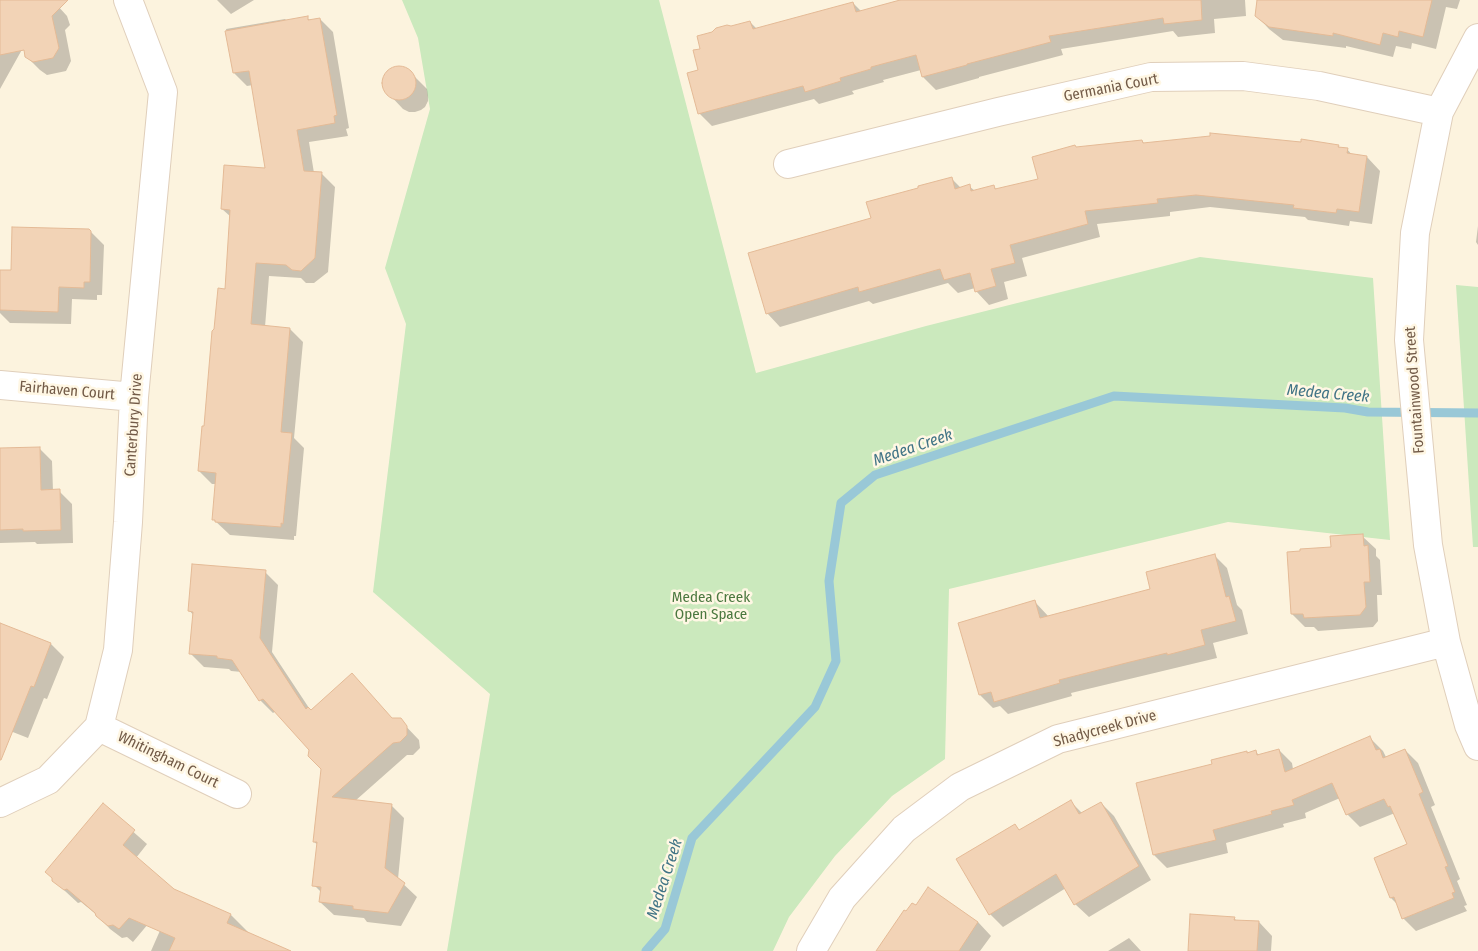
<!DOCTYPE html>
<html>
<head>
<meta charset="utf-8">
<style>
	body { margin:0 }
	canvas { display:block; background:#fcf3de }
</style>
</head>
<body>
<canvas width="1478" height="951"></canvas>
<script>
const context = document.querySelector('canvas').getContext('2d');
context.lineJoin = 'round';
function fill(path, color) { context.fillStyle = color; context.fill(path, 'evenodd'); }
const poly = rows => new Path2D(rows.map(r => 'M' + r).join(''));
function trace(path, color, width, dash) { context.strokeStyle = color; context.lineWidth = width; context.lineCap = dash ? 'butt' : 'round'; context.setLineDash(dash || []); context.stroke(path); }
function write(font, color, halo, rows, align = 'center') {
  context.font = font + ' "Fira Sans Condensed",sans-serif'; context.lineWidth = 5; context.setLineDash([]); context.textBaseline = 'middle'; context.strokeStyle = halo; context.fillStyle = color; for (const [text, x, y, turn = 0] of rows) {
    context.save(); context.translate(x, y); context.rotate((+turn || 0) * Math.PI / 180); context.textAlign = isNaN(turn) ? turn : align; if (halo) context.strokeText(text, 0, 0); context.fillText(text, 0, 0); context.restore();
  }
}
const green = poly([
	[402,0,659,0,756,373,926,326,1200,257,1373,278,1390,540,1228,522,949,589,945,759,892,796,835,856,789,917,773,951,447,951,490,694,373,592,406,324,385,268,430,109,418,38],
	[1456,285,1478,287,1478,547,1473,547]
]);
const shadow = poly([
	[0,0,56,0,57,5,67,16,70,25,65,30,71,61,66,71,47,75,40,70,26,56,24,46,0,89],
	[217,0,254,0,231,14],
	[905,0,1245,0,1246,16,1214,19,1215,33,1178,37,1173,31,1061,49,1063,55,979,77,979,78,936,90,923,77,921,70,883,80,884,82,852,91,854,94,819,104,814,99,712,126,699,113,702,49,731,27,750,22,757,29,853,3,862,12],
	[1257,0,1460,0,1457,9,1446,7,1436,49,1412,43,1411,49,1396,46,1393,57,1346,46,1346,48,1283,40,1269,29,1256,15,1258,1],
	[307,18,311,21,320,19,333,32,349,128,346,129,348,136,309,142,314,173,322,174,335,187,328,272,314,283,306,283,301,278,269,276,265,327,290,329,303,342,294,438,304,448,296,536,294,536,294,540,230,535,213,519,216,484,212,484,199,471,216,330,226,290,231,217,222,209,266,170,253,85,247,86,234,73,226,29,285,19,287,21],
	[397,67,409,71,427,89,428,95,428,101,425,107,421,110,415,112,409,112,403,109,386,91,384,85,385,78,387,73],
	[1142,141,1145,144,1338,146,1341,148,1347,149,1353,156,1367,157,1380,171,1372,224,1350,221,1349,226,1308,220,1305,217,1210,207,1170,212,1170,216,1097,224,1100,237,1022,258,1027,276,1004,282,1008,299,989,305,976,291,975,288,958,293,948,283,873,304,869,301,780,327,767,313,872,219,952,179,961,188,969,186,975,191,994,187,997,190,1039,180,1077,148],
	[1478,226,1478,245,1476,242],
	[91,232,104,245,102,295,97,295,97,300,72,299,71,324,10,323,0,313,0,271,12,271],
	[39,448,52,461,53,491,59,491,72,504,73,543,37,544,35,542,0,543,0,449],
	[1362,536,1376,549,1376,556,1380,560,1382,595,1377,595,1378,621,1373,627,1318,631,1314,627,1305,627,1292,614,1332,549],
	[1214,555,1227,568,1237,605,1242,610,1248,634,1213,643,1217,658,1071,693,1072,696,1008,714,1000,706,993,708,980,695,959,624,1035,602,1049,617,1152,590],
	[265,572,278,585,272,652,311,711,400,720,419,740,420,748,413,755,407,755,355,801,391,805,404,818,398,879,417,897,401,926,367,922,364,918,334,915,320,902,322,893,314,885,318,845,314,842,322,768,311,750,276,711,273,713,260,700,242,672,231,671,229,669,204,667,191,654,194,616,189,610],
	[0,624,51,644,64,657,47,699,44,698,28,738,0,727],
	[1370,738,1383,751,1386,757,1405,750,1418,763,1435,805,1431,807,1460,879,1457,881,1467,905,1464,906,1467,911,1416,931,1403,918,1398,905,1391,898,1409,845,1395,813,1360,827,1347,814,1340,798,1305,813,1306,818,1283,824,1284,827,1226,843,1228,853,1167,868,1154,855,1214,765,1247,752,1248,754,1256,752,1259,755,1279,750,1292,763,1293,769],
	[1071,802,1083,814,1101,803,1114,816,1151,880,1089,917,1075,904,1066,888,1003,927,990,914,1015,826,1020,831],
	[103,805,147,844,136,858,174,893,133,942,127,937,122,938,110,929,97,915,81,902,78,903,53,880],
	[177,892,231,915,250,934,281,951,151,951],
	[1234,918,1237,921,1259,922,1272,936,1271,951,1190,951],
	[978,922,991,936,980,951,882,951],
	[1129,938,1141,951,1108,951]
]);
const stream = poly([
	[646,951,665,929,692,838,815,707,836,661,829,581,841,503,875,475,1114,396,1345,408,1368,412,1478,413]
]);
const building = poly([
	[0,0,68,0,52,16,59,48,53,58,33,62,25,57,24,50,0,55,0,0],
	[900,0,1201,0,1202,20,1164,24,1163,18,1049,36,1051,42,967,64,967,65,922,77,916,55,871,67,871,69,840,78,841,81,805,92,803,86,698,114,687,73,698,70,693,50,700,49,697,36,712,32,716,28,727,25,731,26,750,21,753,29,853,2,856,12,900,0],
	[1257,0,1432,0,1423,37,1399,31,1398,37,1383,33,1380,45,1333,33,1333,36,1269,27,1255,16,1257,0],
	[308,16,308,20,320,18,337,115,334,116,335,123,297,130,304,171,322,172,315,258,301,271,292,270,286,265,256,263,251,324,290,328,281,432,292,433,283,524,281,523,281,527,215,522,215,520,212,520,216,473,198,471,202,426,204,426,212,331,214,329,218,288,225,289,230,210,221,209,224,165,265,168,249,71,233,73,225,31,308,16],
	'382 83a17 17 0 1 1 34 0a17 17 0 1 1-34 0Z',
	[1210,133,1301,142,1301,139,1339,145,1338,147,1348,148,1347,153,1367,156,1359,212,1337,209,1336,213,1293,208,1294,205,1196,195,1157,199,1158,203,1085,211,1088,224,1010,245,1015,263,991,269,996,286,975,292,970,273,944,280,940,269,859,292,858,287,766,314,748,253,871,218,866,202,918,188,918,186,952,177,955,189,970,184,971,191,994,185,995,189,1038,179,1032,157,1075,145,1076,147,1142,140,1143,143,1210,136,1210,133],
	[12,227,89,229,91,231,90,282,84,282,84,288,59,287,58,312,0,310,0,270,11,270,12,227],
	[40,447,41,490,60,489,61,530,23,531,23,529,0,530,0,448,40,447],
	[1363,534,1364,546,1368,545,1370,582,1364,582,1366,607,1360,615,1304,618,1303,614,1291,614,1287,552,1300,551,1300,549,1331,547,1330,536,1363,534],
	[1215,554,1226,597,1229,596,1236,621,1201,630,1205,645,1167,655,1167,653,1130,662,1059,680,1060,683,994,702,991,692,979,695,958,623,1035,600,1040,618,1150,589,1146,572,1215,554],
	[192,564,266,570,260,638,306,709,308,707,311,710,352,673,392,718,401,718,407,726,407,735,400,742,393,743,332,797,392,804,385,868,405,883,388,913,353,909,353,906,319,902,321,887,312,886,317,842,313,842,321,769,308,756,309,750,263,699,259,701,232,660,217,658,217,656,189,654,193,612,188,611,192,564],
	[0,623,51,643,34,687,31,686,1,760,0,760,0,623],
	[1370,736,1376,750,1380,749,1383,758,1405,749,1423,792,1419,794,1448,866,1445,867,1455,892,1452,893,1454,898,1402,919,1394,897,1390,898,1374,858,1407,844,1390,806,1388,807,1384,799,1346,815,1332,783,1292,800,1294,805,1271,811,1272,814,1213,830,1216,840,1153,855,1136,783,1212,764,1211,760,1247,751,1247,753,1256,750,1257,755,1279,749,1285,772,1370,736],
	[1071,800,1079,814,1101,802,1139,866,1074,905,1056,874,989,915,956,859,1015,824,1019,830,1071,800],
	[103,803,135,830,123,845,174,889,231,914,227,923,291,951,169,951,175,938,129,918,119,929,113,925,108,926,96,916,95,913,67,889,64,890,52,881,52,878,45,872,103,803],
	[928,887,978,922,959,951,876,951,904,910,906,911,912,903,916,905,928,887],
	[1190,914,1235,917,1234,920,1259,921,1257,951,1188,951,1190,914]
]);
const minor = poly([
	[1478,38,1439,112,1415,233,1409,340,1428,545,1446,642,1469,725,1478,746],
	[788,164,998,112,1151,77,1243,76,1319,86,1439,112],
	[0,385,134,397],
	[99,727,237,794],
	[0,803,48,780,99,727,118,650,128,522,134,397,163,92,128,0],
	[811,951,842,898,904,829,960,787,1058,739,1446,642]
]);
const streetNames = [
	["Germania Court",1111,88,-11],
	["Fountainwood Street",1415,390,-94],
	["Fairhaven Court",67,391,5],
	["Canterbury Drive",134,425,-86],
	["Shadycreek Drive",1105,729,-15],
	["Whitingham Court",168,760,26]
];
const parkNames = [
	["Medea Creek",711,598],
	["Open Space",711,615]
];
const waterNames = [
	["Medea Creek",1328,394,5],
	["Medea Creek",913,448,-19],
	["Medea Creek",665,879,-72]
];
fill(green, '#cbe9bd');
fill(shadow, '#0003');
trace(stream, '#99c8d7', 9);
fill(building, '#f2d3b6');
trace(building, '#e4ba96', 1);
trace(minor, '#e0cfbb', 30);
trace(minor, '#fff', 28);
write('15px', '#725a47', '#fff7e4', streetNames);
write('15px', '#4b783f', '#fff7e4', parkNames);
write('italic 16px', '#417486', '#fff7e4', waterNames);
</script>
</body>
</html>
